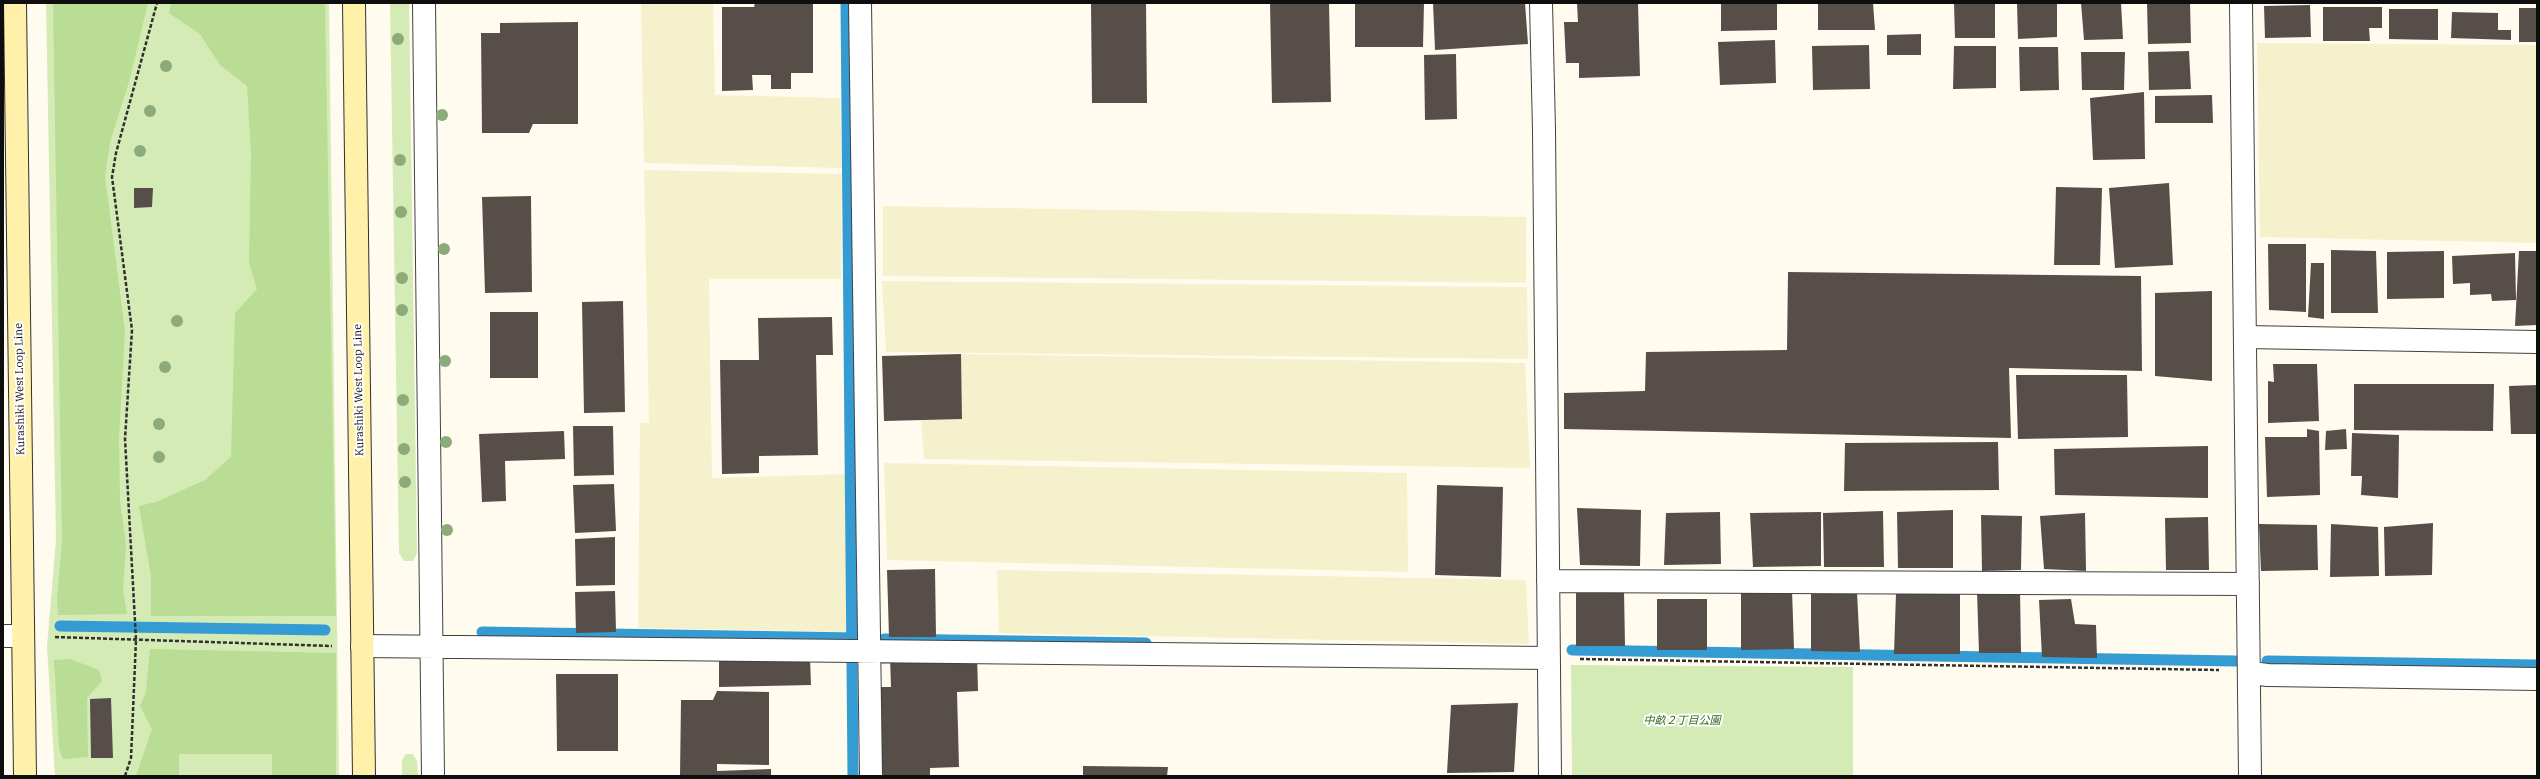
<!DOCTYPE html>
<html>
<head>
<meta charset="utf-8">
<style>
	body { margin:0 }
	#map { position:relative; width:2540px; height:779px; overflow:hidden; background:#fffbef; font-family:"IBM Plex Serif",serif }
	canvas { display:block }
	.frame { position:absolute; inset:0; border:4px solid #0e0e0e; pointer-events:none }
</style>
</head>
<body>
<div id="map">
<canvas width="2540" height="779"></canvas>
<div class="frame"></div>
</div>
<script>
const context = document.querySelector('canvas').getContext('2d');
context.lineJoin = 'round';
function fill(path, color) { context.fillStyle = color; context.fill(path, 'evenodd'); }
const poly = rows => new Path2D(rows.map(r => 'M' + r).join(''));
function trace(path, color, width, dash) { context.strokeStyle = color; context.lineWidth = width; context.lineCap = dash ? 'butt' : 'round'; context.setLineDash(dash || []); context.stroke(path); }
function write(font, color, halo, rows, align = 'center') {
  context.font = font + ' "IBM Plex Serif","Noto Sans JP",serif'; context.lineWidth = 4; context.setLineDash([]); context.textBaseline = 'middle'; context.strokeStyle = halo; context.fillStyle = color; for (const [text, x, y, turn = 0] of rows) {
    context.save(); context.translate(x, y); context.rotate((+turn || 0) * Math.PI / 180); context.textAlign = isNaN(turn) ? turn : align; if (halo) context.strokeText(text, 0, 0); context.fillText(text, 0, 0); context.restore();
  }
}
const farmland = poly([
	[641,3,713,3,715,95,840,98,842,168,644,163],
	[2257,43,2537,45,2537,243,2260,237],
	[644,170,842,174,841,279,709,279,712,478,846,474,851,632,638,628,640,423,649,423],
	[883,206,1526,217,1526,283,883,276],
	[882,281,1527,287,1528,359,886,352],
	[961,354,1525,363,1530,468,924,459,921,420,962,419],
	[884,463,1407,473,1408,572,887,560],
	[997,570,1526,580,1529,644,999,633]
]);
const green = poly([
	[46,3,329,3,339,776,55,776,47,646,56,539],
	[390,3,409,3,417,553,413,561,404,561,399,553],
	[1571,665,1853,667,1853,776,1572,776],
	[406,754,413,754,417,761,418,776,402,776,402,760]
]);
const forest = poly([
	[53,3,148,3,129,82,110,142,105,176,125,331,119,438,120,500,126,545,123,590,127,614,58,615,57,596,62,542],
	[171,3,325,3,336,616,151,616,151,576,139,506,156,502,205,480,231,457,235,313,257,289,249,263,251,153,247,86,220,65,200,34,169,13],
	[150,649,336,653,336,776,272,776,272,754,179,754,179,776,136,776,152,729,140,706,146,692],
	[70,659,99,670,102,681,87,698,88,757,63,759,59,749,54,660]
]);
const stream = poly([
	[846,3,853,776],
	[60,626,325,630],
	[482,632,858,638],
	[884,639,1146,643],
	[1572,650,2235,661],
	[2267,661,2537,665]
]);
const building = poly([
	[755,3,813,3,813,73,791,73,791,89,771,89,771,75,752,75,753,90,722,91,722,7,754,7],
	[1091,3,1146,3,1147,103,1092,103],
	[1270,3,1329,3,1331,102,1272,103],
	[1355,3,1424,3,1423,47,1355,47],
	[1433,3,1525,3,1528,44,1435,50],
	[1577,3,1638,3,1640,76,1579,78,1579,63,1566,63,1564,22,1578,22],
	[1721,3,1777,3,1777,30,1721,31],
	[1818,3,1873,3,1875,30,1818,30],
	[1954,3,1995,3,1995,38,1955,38],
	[2017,3,2057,3,2057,37,2018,39],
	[2081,3,2121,3,2123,39,2084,40],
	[2147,3,2190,3,2191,43,2148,44],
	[2310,5,2311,37,2265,38,2264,6],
	[2323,7,2382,7,2382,28,2369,28,2370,41,2323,41],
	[2519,8,2537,8,2537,42,2519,42],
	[2389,9,2438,9,2438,40,2389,39],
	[2452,12,2498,13,2498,30,2511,30,2511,40,2451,38],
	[578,22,578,124,533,124,529,133,482,133,481,33,500,33,500,23],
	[1921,34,1921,55,1887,55,1887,35],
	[1775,40,1776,83,1720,85,1718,42],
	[1869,45,1870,89,1813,90,1812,46],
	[1954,46,1996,46,1996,88,1953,89],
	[2019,47,2058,47,2059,90,2020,91],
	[2189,51,2191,89,2149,90,2148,52],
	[2081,52,2125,52,2124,90,2082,90],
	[1456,54,1457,119,1425,120,1424,55],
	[2144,92,2145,159,2093,160,2090,98],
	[2212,95,2213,123,2155,123,2155,96],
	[2169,183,2173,265,2115,268,2109,188],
	[2056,187,2102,188,2100,265,2054,265],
	[134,188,153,188,152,207,134,208],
	[531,196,532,292,485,293,482,197],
	[2268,244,2306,244,2306,312,2269,310],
	[2331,250,2376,251,2378,313,2331,313],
	[2444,251,2444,298,2387,299,2387,252],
	[2519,251,2537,251,2537,325,2515,326],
	[2515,253,2516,300,2492,301,2491,294,2470,295,2470,283,2453,284,2452,256],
	[2311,263,2324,263,2324,319,2308,317],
	[1788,272,2141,276,2142,371,2009,368,2011,438,1564,429,1564,393,1645,391,1646,352,1787,350],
	[2212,291,2212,381,2155,376,2155,293],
	[623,301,625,412,584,413,582,302],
	[490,312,538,312,538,378,490,378],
	[832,317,833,355,816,355,818,455,759,456,759,473,722,474,720,360,759,360,758,318],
	[961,354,962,419,884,421,882,356],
	[2273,364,2317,364,2319,421,2268,423,2268,381,2274,382],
	[2016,375,2127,375,2128,437,2018,439],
	[2354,384,2494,384,2493,431,2354,430],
	[2537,385,2537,434,2511,434,2509,386],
	[573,426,613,426,614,475,574,476],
	[2307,429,2319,431,2320,495,2267,497,2265,437,2307,437],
	[2346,429,2347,449,2325,450,2326,431],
	[564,431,565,459,505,461,506,501,482,502,479,434],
	[2352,433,2399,435,2398,498,2361,495,2362,476,2351,476],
	[1998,442,1999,490,1844,491,1845,443],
	[2208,446,2208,498,2055,495,2054,449],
	[614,484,616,531,575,533,573,485],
	[1437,485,1503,487,1501,577,1435,575],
	[1577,508,1641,510,1640,566,1580,565],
	[1953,510,1953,568,1898,568,1897,512],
	[1883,511,1884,567,1824,567,1823,513],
	[1720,512,1721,564,1664,565,1666,513],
	[1821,512,1821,566,1753,567,1750,513],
	[2085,513,2086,571,2044,569,2040,516],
	[1981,515,2022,516,2021,570,1982,571],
	[2208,517,2209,570,2166,570,2165,518],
	[2433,523,2432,575,2385,576,2384,527],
	[2259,524,2317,525,2318,570,2261,571],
	[2331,524,2378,527,2379,576,2330,577],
	[615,537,615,585,576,586,575,539],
	[935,569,936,637,889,637,887,570],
	[2020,589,2021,653,1979,653,1977,591],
	[1792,590,1794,649,1741,650,1741,592],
	[615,591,616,632,576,633,575,592],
	[1576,591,1624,591,1625,646,1576,646],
	[1857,592,1860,652,1811,651,1811,594],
	[1960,592,1960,654,1894,654,1896,593],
	[1657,599,1707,599,1707,650,1657,650],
	[2071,599,2075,624,2096,625,2097,658,2042,657,2039,600],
	[977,654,978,691,957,692,959,767,930,768,930,776,882,776,879,687,891,687,890,657],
	[810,658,811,685,719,687,719,660],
	[556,674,618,674,618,751,557,751],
	[717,691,769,692,769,765,717,764,717,771,771,769,771,776,680,776,681,700,713,700],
	[111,698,113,758,91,758,90,699],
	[1518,703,1514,772,1447,773,1451,705],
	[1083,766,1168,767,1167,776,1083,776]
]);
const path = poly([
	[55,637,332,646],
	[1580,659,2219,670],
	[125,776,131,758,136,640,125,439,132,330,112,177,116,153,157,3]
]);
const street = poly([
	[424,3,433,776],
	[860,3,871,776],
	[1541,3,1544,130,1550,776],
	[2241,3,2250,776],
	[2245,337,2537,342],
	[1548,581,2248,584],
	[3,636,23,636],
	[362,646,1549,658],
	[2250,673,2268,675,2537,679]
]);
const secondary = poly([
	[15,3,25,776],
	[354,3,364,776]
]);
const trees = [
	[398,39],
	[166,66],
	[150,111],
	[442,115],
	[140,151],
	[400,160],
	[401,212],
	[444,249],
	[402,278],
	[402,310],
	[177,321],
	[445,361],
	[165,367],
	[403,400],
	[159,424],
	[446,442],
	[404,449],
	[159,457],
	[405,482],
	[447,530]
];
const streetNames = [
	["Kurashiki West Loop Line",20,389,-91],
	["Kurashiki West Loop Line",359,390,-91]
];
const parkNames = [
	["中畝２丁目公園",1682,721]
];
fill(farmland, '#f6f1cd');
fill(green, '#d5ebb6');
fill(forest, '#b9dd95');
trace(stream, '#359cd3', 11);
fill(building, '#574e4a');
trace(street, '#414141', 24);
trace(secondary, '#303030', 24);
trace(path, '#303030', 2.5, [4, 2]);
trace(street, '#fff', 22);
trace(secondary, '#fff1aa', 22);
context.fillStyle = '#8dab7a';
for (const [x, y] of trees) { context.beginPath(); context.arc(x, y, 6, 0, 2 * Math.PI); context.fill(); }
write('11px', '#0e0e0e', '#fff', streetNames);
write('italic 11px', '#2f691b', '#fff', parkNames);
</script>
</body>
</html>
